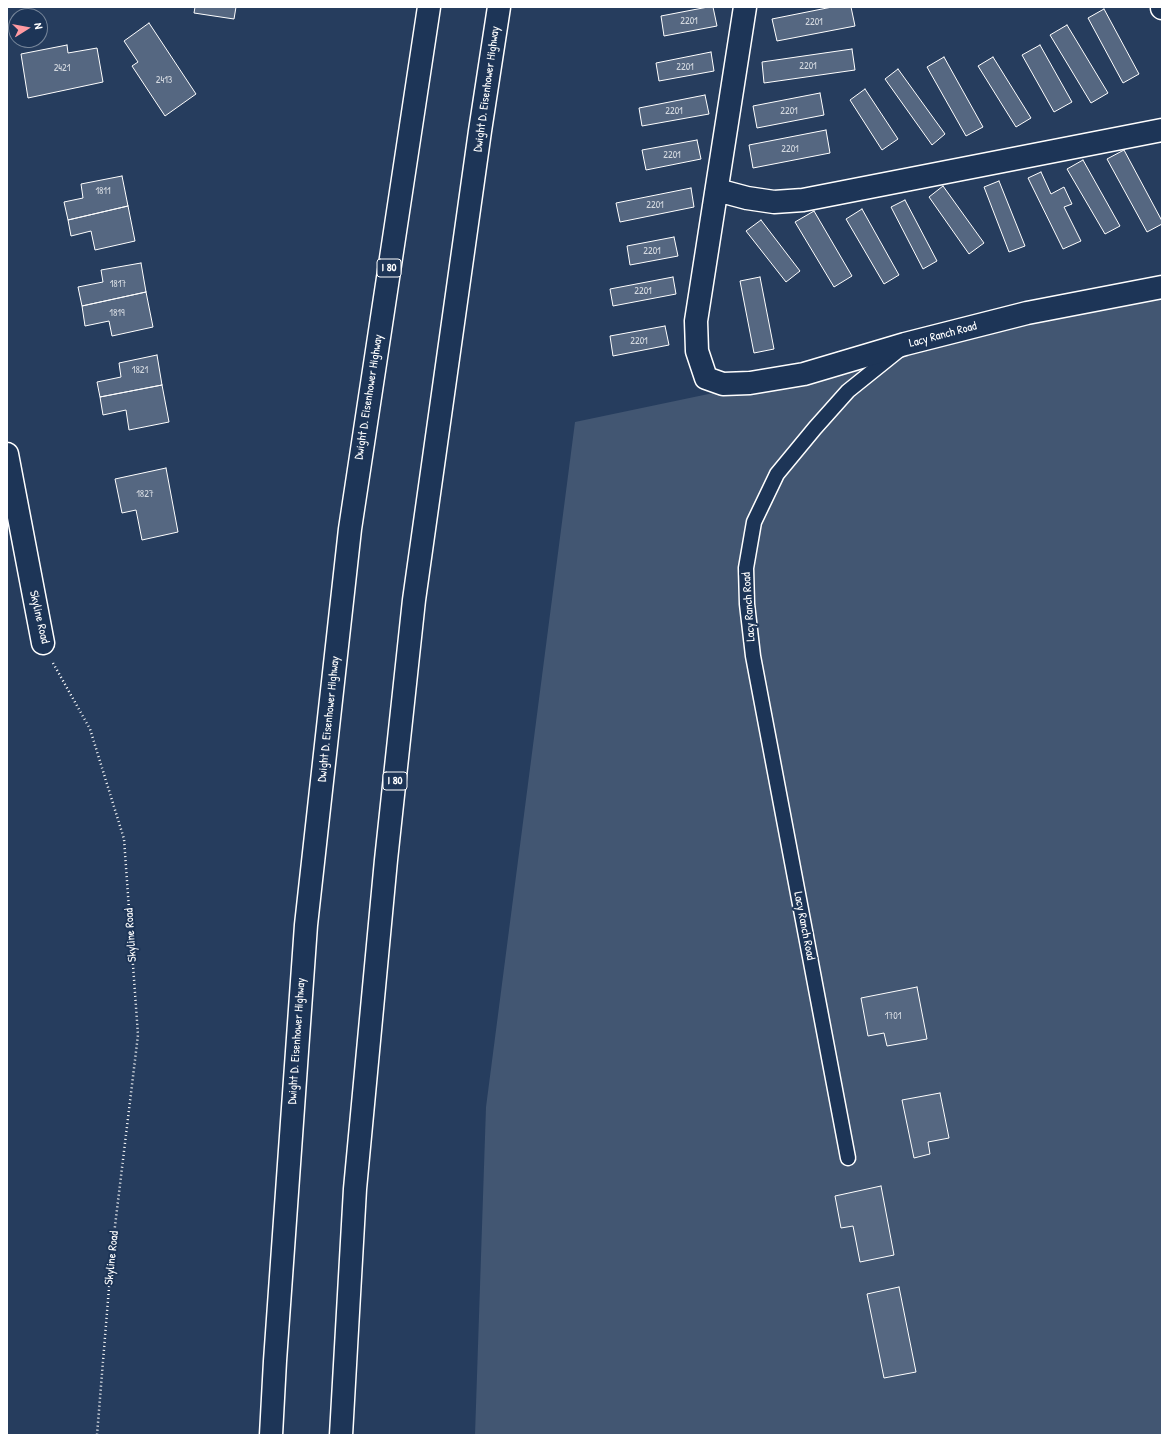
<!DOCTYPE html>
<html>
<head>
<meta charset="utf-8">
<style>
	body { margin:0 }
	#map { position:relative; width:1169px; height:1442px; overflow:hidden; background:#263d5e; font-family:"Patrick Hand",sans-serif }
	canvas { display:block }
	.frame { position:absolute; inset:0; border:8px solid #fff; pointer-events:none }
	.north { position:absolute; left:8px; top:8px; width:40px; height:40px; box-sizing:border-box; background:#1d3557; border:1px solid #77869a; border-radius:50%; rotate:79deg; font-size:11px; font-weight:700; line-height:16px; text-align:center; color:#fff }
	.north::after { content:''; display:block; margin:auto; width:14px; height:18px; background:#ff9aa2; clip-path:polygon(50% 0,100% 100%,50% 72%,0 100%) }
</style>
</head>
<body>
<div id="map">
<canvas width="1169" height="1442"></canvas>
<div class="frame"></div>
<div class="north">N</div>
</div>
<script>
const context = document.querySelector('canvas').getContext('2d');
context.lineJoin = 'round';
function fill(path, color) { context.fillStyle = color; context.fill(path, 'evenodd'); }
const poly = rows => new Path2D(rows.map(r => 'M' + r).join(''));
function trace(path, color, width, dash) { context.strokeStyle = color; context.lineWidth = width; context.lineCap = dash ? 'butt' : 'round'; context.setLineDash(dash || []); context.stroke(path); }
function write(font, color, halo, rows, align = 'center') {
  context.font = font + ' "Patrick Hand",sans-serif'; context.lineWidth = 4; context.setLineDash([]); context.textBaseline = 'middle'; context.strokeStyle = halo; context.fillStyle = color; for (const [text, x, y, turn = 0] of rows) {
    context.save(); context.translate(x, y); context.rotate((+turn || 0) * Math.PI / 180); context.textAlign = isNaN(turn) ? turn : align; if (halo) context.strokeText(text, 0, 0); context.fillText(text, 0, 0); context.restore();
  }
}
const green = poly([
	[1162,287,1162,1435,475,1435,486,1107,575,422,804,374]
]);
const building = poly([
	[195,7,236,7,234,19,194,13,195,7],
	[708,7,713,7,717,26,664,36,661,16,708,7],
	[832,7,851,7,855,26,777,41,772,19,832,7],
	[1104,9,1139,74,1123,83,1088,18,1104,9],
	[149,23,196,94,165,116,132,66,138,62,124,41,149,23],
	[1067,25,1108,93,1091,103,1050,35,1067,25],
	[67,45,68,53,97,48,103,82,28,98,21,54,67,45],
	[1040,45,1072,102,1054,112,1022,55,1040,45],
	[852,49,855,70,764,83,762,62,852,49],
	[711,52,714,71,659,81,656,63,711,52],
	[944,57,983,127,966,136,927,67,944,57],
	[993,57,1031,118,1016,127,978,66,993,57],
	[898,69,945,134,932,145,885,79,898,69],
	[865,89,898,139,882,150,850,100,865,89],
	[820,93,824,115,757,128,753,106,820,93],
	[705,95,709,114,642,126,639,108,705,95],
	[826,130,830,153,753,168,749,145,826,130],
	[697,140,701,159,646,170,642,150,697,140],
	[1124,150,1162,221,1162,224,1147,232,1107,159,1124,150],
	[1083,160,1120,226,1105,234,1067,169,1083,160],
	[1041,172,1051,194,1064,187,1072,204,1064,207,1081,241,1063,249,1028,178,1041,172],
	[122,176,128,206,68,220,64,202,83,198,81,184,122,176],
	[999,181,1025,246,1009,252,984,187,999,181],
	[943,186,984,243,969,254,929,197,943,186],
	[691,188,694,207,620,222,616,203,691,188],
	[905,200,937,261,923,269,891,207,905,200],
	[128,206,135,241,95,250,91,231,71,236,68,220,128,206],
	[862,209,899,275,884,284,846,219,862,209],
	[814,211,852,276,834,287,795,222,814,211],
	[761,220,800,271,786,282,746,231,761,220],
	[674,237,678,256,630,265,627,246,674,237],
	[141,263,146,292,82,306,78,287,103,282,101,270,141,263],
	[673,277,676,294,613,306,610,289,673,277],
	[760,277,774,349,754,353,740,281,760,277],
	[146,292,153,327,112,336,109,321,85,326,82,306,146,292],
	[665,326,669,345,613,356,610,336,665,326],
	[157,355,162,385,100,397,97,382,121,377,119,363,157,355],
	[162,385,169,422,129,430,126,410,103,415,100,397,162,385],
	[166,468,178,532,142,540,136,510,122,513,115,479,166,468],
	[917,987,927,1039,887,1046,884,1033,868,1036,861,998,917,987],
	[940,1093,949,1138,928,1142,930,1154,914,1158,902,1100,940,1093],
	[881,1186,894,1255,860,1262,853,1226,841,1228,835,1196,881,1186],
	[899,1287,916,1372,884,1378,867,1294,899,1287]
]);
const path = poly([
	[53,663,90,729,124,839,138,1035,112,1251,97,1435]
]);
const lane = poly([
	[848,1158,753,656,747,604,746,568,754,522,777,474,815,428,848,391,899,350]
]);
const street = poly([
	[745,7,696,321,697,351,706,378,723,384,750,383,804,374,905,344,1027,313,1162,287],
	[1162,7,1162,8],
	[717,190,747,198,774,202,803,200,1162,130],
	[7,454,43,643]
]);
const highway = poly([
	[271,1435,275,1361,306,925,350,529,429,7],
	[341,1435,355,1189,386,860,414,600,480,131,499,7]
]);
const numberNames = [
	["2201",689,21],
	["2201",814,22],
	["2201",808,66],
	["2201",685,67],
	["2421",62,68],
	["2413",164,80],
	["2201",674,111],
	["2201",789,111],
	["2201",790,149],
	["2201",672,155],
	["1811",103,191],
	["2201",655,205],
	["2201",652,251],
	["1817",118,284],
	["2201",643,291],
	["1819",117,313],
	["2201",639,341],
	["1821",140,370],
	["1827",145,494],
	["1701",893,1016]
];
const shields = [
	[389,268,24],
	[395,781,24]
];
const shieldNames = [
	["I 80",389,268],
	["I 80",395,781]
];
const streetNames = [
	["Dwight D. Eisenhower Highway",487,89,-82],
	["Lacy Ranch Road",943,335,-15],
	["Dwight D. Eisenhower Highway",369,397,-81],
	["Lacy Ranch Road",749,607,-94],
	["Skyline Road",39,617,77],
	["Dwight D. Eisenhower Highway",329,719,-84],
	["Lacy Ranch Road",804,926,79],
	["Skyline Road",131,935,-94],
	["Dwight D. Eisenhower Highway",297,1041,-86],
	["Skyline Road",112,1258,-84]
];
fill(green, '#425672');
fill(building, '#556781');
trace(building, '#fff', 1);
trace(lane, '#fff', 17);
trace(street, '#fff', 25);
trace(highway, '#fff', 25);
trace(path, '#fff', 2.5, [1, 3]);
trace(lane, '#1d3557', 14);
trace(street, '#1d3557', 22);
trace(highway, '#1d3557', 22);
write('10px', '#d4d9e0', null, numberNames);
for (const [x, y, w] of shields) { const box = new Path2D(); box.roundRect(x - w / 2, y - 9, w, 18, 3); context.fillStyle = '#1d3557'; context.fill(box); trace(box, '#fff', 1); }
write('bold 11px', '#fff', null, shieldNames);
write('12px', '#fff', '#1d3557', streetNames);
</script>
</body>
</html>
